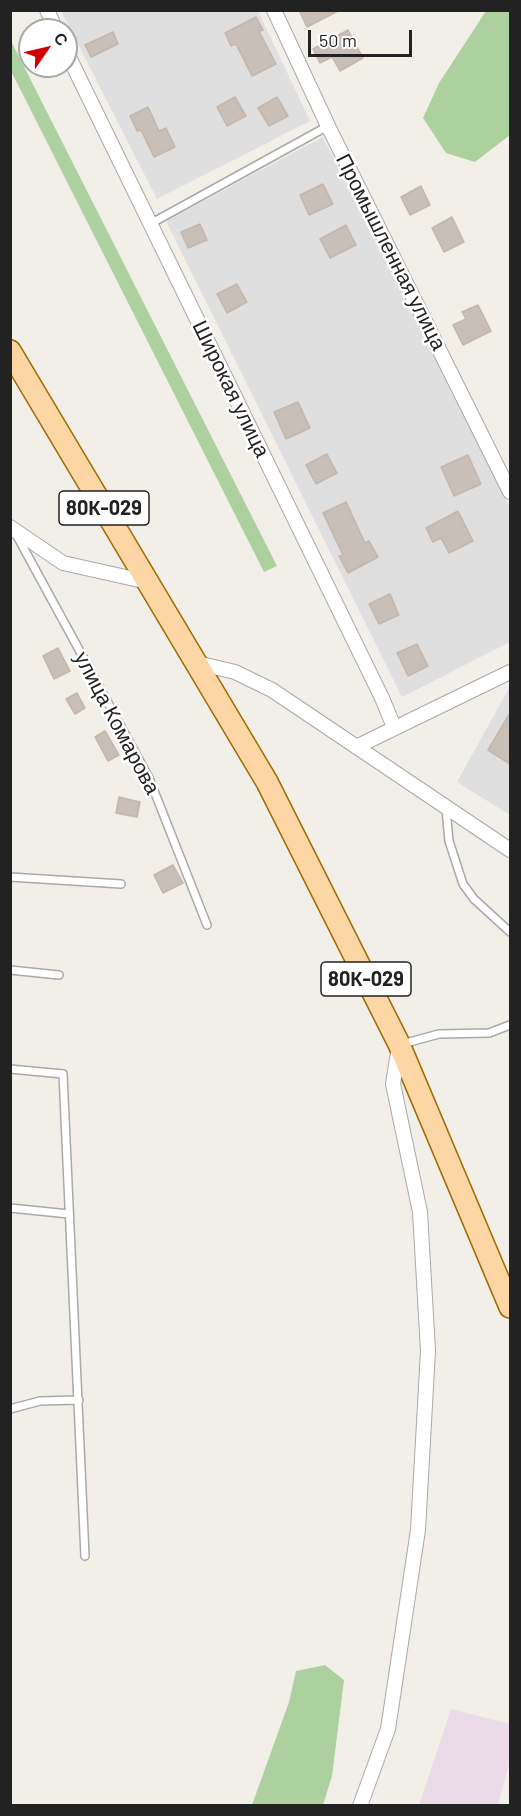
<!DOCTYPE html>
<html>
<head>
<meta charset="utf-8">
<style>
	body { margin:0 }
	#map { position:relative; width:521px; height:1816px; overflow:hidden; background:#f2efe9; font-family:Barlow,sans-serif }
	canvas { display:block }
	.frame { position:absolute; inset:0; border:12px solid #222; pointer-events:none }
	.north { position:absolute; left:18px; top:18px; width:60px; height:60px; box-sizing:border-box; background:#fff; border:2px solid #a7a7a7; border-radius:50%; rotate:56deg; font-size:16px; font-weight:700; line-height:24px; text-align:center; color:#222 }
	.north::after { content:''; display:block; margin:auto; width:21px; height:27px; background:#d40000; clip-path:polygon(50% 0,100% 100%,50% 72%,0 100%) }
	.scale { position:absolute; left:308px; top:30px; width:104px; height:27px; box-sizing:border-box; border:3px solid #222; border-top:0; padding-left:8px; font-size:18px; line-height:21px; white-space:nowrap; color:#222; -webkit-text-stroke:4px #fff; paint-order:stroke }
</style>
</head>
<body>
<div id="map">
<canvas width="521" height="1816"></canvas>
<div class="frame"></div>
<div class="north">С</div>
<div class="scale">50 m</div>
</div>
<script>
const context = document.querySelector('canvas').getContext('2d');
context.lineJoin = 'round';
function fill(path, color) { context.fillStyle = color; context.fill(path, 'evenodd'); }
const poly = rows => new Path2D(rows.map(r => 'M' + r).join(''));
function trace(path, color, width, dash) { context.strokeStyle = color; context.lineWidth = width; context.lineCap = dash ? 'butt' : 'round'; context.setLineDash(dash || []); context.stroke(path); }
function write(font, color, halo, rows, align = 'center') {
  context.font = font + ' Barlow,sans-serif'; context.lineWidth = 5; context.setLineDash([]); context.textBaseline = 'middle'; context.strokeStyle = halo; context.fillStyle = color; for (const [text, x, y, turn = 0] of rows) {
    context.save(); context.translate(x, y); context.rotate((+turn || 0) * Math.PI / 180); context.textAlign = isNaN(turn) ? turn : align; if (halo) context.strokeText(text, 0, 0); context.fillText(text, 0, 0); context.restore();
  }
}
const residential = poly([
	[61,11,258,11,310,121,157,199],
	[323,137,510,508,510,642,402,697,166,221],
	[510,686,510,815,457,782]
]);
const industrial = poly([
	[451,1709,510,1724,510,1761,498,1805,419,1805]
]);
const forest = poly([
	[486,11,510,11,510,135,475,162,446,153,423,118,439,83],
	[10,39,277,566,264,572,11,71],
	[325,1665,344,1680,332,1776,323,1805,252,1805,289,1702,296,1671]
]);
const building = poly([
	[299,10,340,10,307,27,299,10],
	[256,17,263,30,259,31,276,64,252,76,236,44,231,46,225,33,256,17],
	[348,30,363,58,340,71,332,57,320,63,313,49,348,30],
	[113,32,118,44,91,57,85,45,113,32],
	[235,97,246,116,227,126,217,107,235,97],
	[277,97,288,116,269,126,258,108,277,97],
	[148,107,159,131,166,128,175,147,154,157,141,130,137,131,130,116,148,107],
	[323,184,333,204,309,215,300,195,323,184],
	[421,186,430,205,410,215,401,197,421,186],
	[452,217,464,242,444,252,432,228,452,217],
	[200,224,207,240,188,248,181,232,200,224],
	[346,225,356,245,330,258,320,239,346,225],
	[237,284,247,302,227,313,217,294,237,284],
	[478,305,491,331,463,345,453,325,466,319,462,312,478,305],
	[298,402,310,428,286,439,274,412,298,402],
	[327,454,337,473,316,484,306,465,327,454],
	[468,455,481,484,454,496,441,467,468,455],
	[346,502,365,543,369,541,378,557,348,573,339,556,343,555,323,513,346,502],
	[458,511,473,541,449,553,441,538,433,542,426,528,458,511],
	[390,594,399,615,379,624,369,604,390,594],
	[417,644,428,666,408,676,397,653,417,644],
	[58,648,70,671,54,679,43,656,58,648],
	[77,693,85,708,75,714,66,699,77,693],
	[510,713,510,764,488,750,510,713],
	[105,731,119,755,108,761,95,737,105,731],
	[119,797,140,802,137,817,116,813,119,797],
	[173,865,183,883,163,893,154,875,173,865]
]);
const service = poly([
	[150,224,328,126],
	[17,536,149,778,207,925],
	[446,809,449,841,463,884,474,899,510,932],
	[10,877,121,884],
	[10,970,59,975],
	[402,1044,439,1034,489,1033,510,1025],
	[10,1069,63,1074,85,1556],
	[10,1208,69,1214],
	[10,1409,40,1401,79,1400]
]);
const minor = poly([
	[47,10,56,30],
	[274,10,328,126,510,492],
	[66,51,382,698,394,727],
	[10,527,63,563,148,582],
	[197,663,235,672,272,690,510,850],
	[358,746,510,672],
	[360,1806,388,1729,418,1530,428,1351,420,1212,393,1084,399,1046]
]);
const primary = poly([
	[10,351,267,782,399,1044,510,1307]
]);
const shields = [
	[104,508,90],
	[366,979,90]
];
const shieldNames = [
	["80К-029",104,508],
	["80К-029",366,979]
];
const streetNames = [
	["Промышленная улица",391,252,63],
	["Широкая улица",231,389,64],
	["улица Комарова",117,723,62]
];
fill(residential, '#e0dfdf');
fill(industrial, '#ebdbe8');
fill(forest, '#add19e');
fill(building, '#c7bfb8');
trace(building, '#c4b6ab', 1.5);
trace(service, '#a9a9a9', 10);
trace(minor, '#a9a9a9', 16);
trace(primary, '#a06b00', 24);
trace(service, '#fff', 7);
trace(minor, '#fff', 14);
trace(primary, '#fcd6a4', 21);
for (const [x, y, w] of shields) { const box = new Path2D(); box.roundRect(x - w / 2, y - 17, w, 34, 4.5); context.fillStyle = '#fff'; context.fill(box); trace(box, '#222', 1.5); }
write('bold 20px', '#222', null, shieldNames);
write('21px', '#222', '#fff', streetNames);
</script>
</body>
</html>
